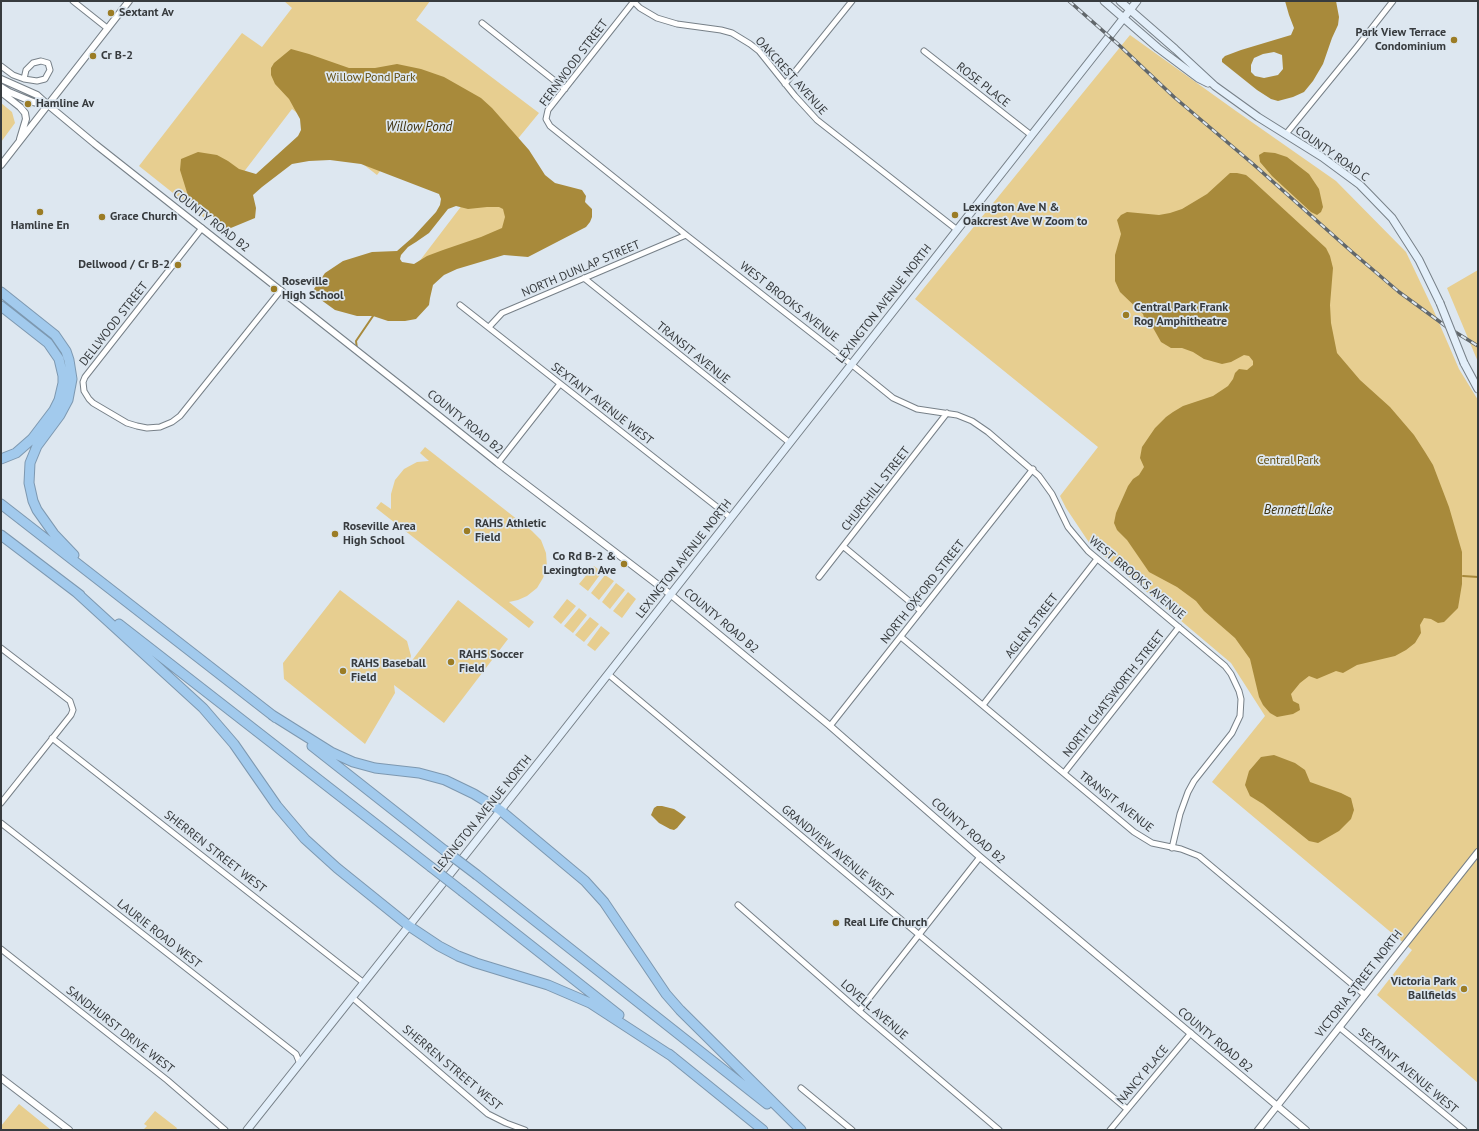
<!DOCTYPE html>
<html>
<head>
<meta charset="utf-8">
<style>
	body { margin:0 }
	#map { position:relative; width:1479px; height:1131px; overflow:hidden; background:#dde7f0; font-family:"PT Sans",sans-serif }
	canvas { display:block }
	.frame { position:absolute; inset:0; border:2px solid #373b3e; pointer-events:none }
</style>
</head>
<body>
<div id="map">
<canvas width="1479" height="1131"></canvas>
<div class="frame"></div>
</div>
<script>
const context = document.querySelector('canvas').getContext('2d');
context.lineJoin = 'round';
function fill(path, color) { context.fillStyle = color; context.fill(path, 'evenodd'); }
const poly = rows => new Path2D(rows.map(r => 'M' + r).join(''));
function trace(path, color, width, dash) { context.strokeStyle = color; context.lineWidth = width; context.lineCap = dash ? 'butt' : 'round'; context.setLineDash(dash || []); context.stroke(path); }
function write(font, color, halo, rows, align = 'center') {
  context.font = font + ' "PT Sans",sans-serif'; context.lineWidth = 3.5; context.setLineDash([]); context.textBaseline = 'middle'; context.strokeStyle = halo; context.fillStyle = color; for (const [text, x, y, turn = 0] of rows) {
    context.save(); context.translate(x, y); context.rotate((+turn || 0) * Math.PI / 180); context.textAlign = isNaN(turn) ? turn : align; if (halo) context.strokeText(text, 0, 0); context.fillText(text, 0, 0); context.restore();
  }
}
const green = poly([
	[284,1,430,1,416,20,539,113,502,158,559,206,415,267,466,200,398,148,377,175,292,109,207,220,139,166,242,33,262,47,292,8],
	[1130,35,1236,111,1336,181,1406,252,1433,309,1459,369,1478,400,1478,1083,1377,995,1412,950,1212,782,1265,716,1231,663,1090,544,1066,508,1060,496,1098,447,915,299],
	[1,103,12,112,15,123,1,142],
	[1478,270,1478,362,1447,288],
	[425,447,532,531,541,540,546,553,547,567,543,578,537,588,527,596,518,600,509,602,534,622,529,628,376,508,381,502,391,509,391,494,395,480,404,469,417,462,429,461,420,453],
	[594,566,602,572,588,591,579,584],
	[605,575,614,581,599,600,591,593],
	[616,583,625,590,610,609,602,602],
	[340,590,407,641,411,656,407,667,458,600,508,639,444,723,394,685,395,693,365,744,284,679,283,663],
	[628,592,636,599,622,618,613,611],
	[567,599,576,606,561,624,553,617],
	[579,608,587,615,573,633,564,626],
	[590,617,599,624,584,642,575,635],
	[601,626,610,633,595,651,587,645],
	[19,1104,51,1130,1,1130,1,1126],
	[155,1111,177,1128,176,1130,144,1129,147,1126,144,1124]
]);
const water = poly([
	[1285,1,1336,1,1339,17,1338,25,1332,38,1323,64,1313,81,1304,92,1293,97,1278,101,1271,99,1257,90,1222,62,1222,59,1225,56,1241,50,1291,35,1294,28,1289,15],
	[1274,52,1282,55,1283,69,1278,75,1264,78,1255,76,1251,72,1251,65,1254,58,1263,54],
	[291,49,309,54,349,68,375,68,397,64,421,69,444,77,481,98,492,108,529,150,545,175,555,183,582,190,586,196,585,202,592,209,592,217,590,222,586,227,528,257,504,255,457,269,444,275,433,285,430,298,429,305,416,319,405,321,388,321,373,316,357,316,335,310,317,297,314,289,325,273,343,261,372,252,397,251,413,237,436,212,440,205,441,199,439,194,361,164,330,160,309,161,292,164,262,187,253,195,256,208,255,218,226,230,209,212,189,199,180,170,181,159,198,152,217,155,228,161,239,169,256,174,298,136,301,130,300,119,289,99,275,84,271,75,271,68,274,63],
	[456,206,468,209,487,207,499,207,503,209,505,217,502,228,481,237,443,250,427,256,414,264,402,262,400,259,401,255,408,247,416,242,429,233,448,209],
	[1264,152,1275,153,1287,157,1309,174,1319,189,1323,207,1321,212,1317,215,1311,212,1272,176,1260,162,1259,155],
	[1230,173,1237,173,1246,175,1252,180,1326,248,1330,256,1333,268,1330,305,1331,323,1337,353,1360,380,1390,407,1414,435,1425,452,1433,465,1449,507,1462,552,1462,584,1458,608,1444,622,1438,623,1431,619,1424,618,1420,625,1421,633,1415,643,1406,650,1395,656,1357,665,1343,673,1336,671,1317,679,1309,676,1300,683,1291,694,1293,701,1299,704,1300,710,1293,714,1277,717,1270,713,1263,705,1259,697,1250,659,1235,638,1204,611,1196,601,1177,587,1149,572,1127,540,1117,530,1114,523,1116,513,1128,486,1133,479,1139,475,1144,467,1140,458,1142,447,1155,428,1166,417,1173,412,1183,406,1213,396,1228,386,1233,379,1235,373,1239,369,1247,370,1253,365,1253,361,1249,356,1244,355,1231,362,1222,364,1204,359,1193,352,1182,348,1171,348,1161,342,1152,326,1145,321,1143,314,1120,292,1115,281,1115,255,1121,234,1117,220,1121,215,1127,212,1159,215,1170,213,1182,209,1207,194],
	[1274,755,1295,763,1305,770,1310,782,1341,793,1351,798,1354,810,1351,819,1339,831,1318,843,1309,841,1263,804,1250,796,1245,785,1249,771,1261,757],
	[657,806,662,806,674,809,686,817,677,828,674,830,670,829,659,823,651,815,654,808]
]);
const stream = poly([
	[357,349,356,341,373,316],
	[1463,576,1478,577]
]);
const minor = poly([
	[73,1,107,28],
	[633,1,640,8,657,18,677,24,721,30,732,33,750,44,759,51,795,96,817,120,956,229],
	[634,1,548,110,546,119,550,126,686,235,851,364,893,398,917,409,957,415,972,421,988,432,1039,476,1052,494,1068,527,1088,551,1225,666,1231,674,1239,691,1241,699,1240,716,1232,733,1194,781,1188,792,1180,814,1172,848],
	[482,23,565,89],
	[924,51,1031,135],
	[1,66,13,75,24,79,37,81,45,79,50,70,48,63,41,61,33,63,26,70,24,79],
	[785,84,852,1],
	[1286,134,1357,47,1393,1],
	[202,228,85,377,83,382,84,391,89,399,93,403,127,423,137,426,147,428,160,427,172,422,180,416,281,290],
	[584,278,790,443],
	[460,305,731,518],
	[489,327,502,313,686,235],
	[498,463,560,384],
	[844,547,921,611],
	[819,577,947,413],
	[901,637,1134,832,1152,843,1181,849,1199,856,1365,995],
	[1,648,70,701,73,710,71,715,1,803],
	[608,674,1127,1109],
	[983,705,1097,559],
	[830,726,1033,469],
	[52,738,364,983],
	[1064,773,1179,627],
	[1,823,296,1054,300,1064],
	[738,905,859,1011,999,1130],
	[1,949,167,1080,225,1130],
	[353,998,488,1114,506,1123,525,1130],
	[859,1011,980,857],
	[1339,1027,1464,1130],
	[801,1088,852,1130],
	[1110,1130,1191,1033]
]);
const tertiary = poly([
	[1,79,37,95,48,105,95,144,404,388,498,463,670,594,830,726,980,857,1306,1130],
	[1,87,9,92,33,102,47,105],
	[1,92,20,107,25,113,26,119,20,139],
	[1,165,129,1],
	[1,1078,69,1130],
	[1258,1130,1478,852]
]);
const secondary = poly([
	[1104,1,1158,48,1198,78,1208,83],
	[1120,1,1175,49,1215,86,1258,117,1322,157,1360,185,1392,218,1419,260,1440,303],
	[1464,363,1478,389],
	[247,1130,550,748,1137,1]
]);
const motorway = poly([
	[1,292,55,335,66,351,69,360,72,379,68,400,60,415,37,446,30,463,29,483,33,501,37,510,54,534,74,555],
	[1,306,48,343,59,359,63,376,63,383,59,400,54,410,32,439,16,453,1,459],
	[1,504,276,718],
	[1,535,80,595],
	[76,592,203,708,234,744,277,806,305,839,337,868,409,926,439,946,458,956,476,963,548,985,590,1003,673,1057],
	[119,624,431,867],
	[272,715,331,752,353,762,375,768,419,773,445,780,474,794,500,810,585,881,604,902,666,994,680,1010,801,1130],
	[312,746,444,850],
	[477,875,767,1104],
	[463,892,619,1015],
	[669,1054,763,1130]
]);
const rail = poly([
	[1069,1,1119,45,1174,97,1253,164,1352,252,1399,292,1447,327,1478,346]
]);
const secondaryBridge = poly([
	[1440,303,1464,363]
]);
const motorwayBridge = poly([
	[444,850,477,875],
	[431,867,463,892]
]);
const markers = [
	[111,13,4,"#9b7c25"],
	[1454,40,4,"#9b7c25"],
	[93,56,4,"#9b7c25"],
	[28,104,4,"#9b7c25"],
	[40,212,4,"#9b7c25"],
	[955,215,4,"#9b7c25"],
	[102,217,4,"#9b7c25"],
	[178,265,4,"#9b7c25"],
	[274,289,4,"#9b7c25"],
	[1126,315,4,"#9b7c25"],
	[467,531,4,"#9b7c25"],
	[335,534,4,"#9b7c25"],
	[624,564,4,"#9b7c25"],
	[451,662,4,"#9b7c25"],
	[343,671,4,"#9b7c25"],
	[836,923,4,"#9b7c25"],
	[1464,989,4,"#9b7c25"]
];
const poiNames = [
	["Sextant Av",119,13],
	["Park View Terrace",1446,33,"right"],
	["Condominium",1446,47,"right"],
	["Cr B-2",101,56],
	["Hamline Av",36,104],
	["Lexington Ave N &",963,208],
	["Oakcrest Ave W Zoom to",963,222],
	["Grace Church",110,217],
	["Hamline En",40,226,"center"],
	["Dellwood / Cr B-2",170,265,"right"],
	["Roseville",282,282],
	["High School",282,296],
	["Central Park Frank",1134,308],
	["Rog Amphitheatre",1134,322],
	["RAHS Athletic",475,524],
	["Field",475,538],
	["Roseville Area",343,527],
	["High School",343,541],
	["Co Rd B-2 &",616,557,"right"],
	["Lexington Ave",616,571,"right"],
	["RAHS Soccer",459,655],
	["Field",459,669],
	["RAHS Baseball",351,664],
	["Field",351,678],
	["Real Life Church",844,923],
	["Victoria Park",1456,982,"right"],
	["Ballfields",1456,996,"right"]
];
const streetNames = [
	["FERNWOOD STREET",574,63,-53],
	["OAKCREST AVENUE",791,76,48],
	["ROSE PLACE",983,85,38],
	["COUNTY ROAD C",1332,154,35],
	["COUNTY ROAD B2",211,221,38],
	["NORTH DUNLAP STREET",581,269,-23],
	["WEST BROOKS AVENUE",789,302,38],
	["LEXINGTON AVENUE NORTH",884,304,-52],
	["DELLWOOD STREET",114,324,-52],
	["TRANSIT AVENUE",693,353,39],
	["SEXTANT AVENUE WEST",602,404,38],
	["COUNTY ROAD B2",465,422,39],
	["CHURCHILL STREET",876,489,-52],
	["LEXINGTON AVENUE NORTH",684,559,-52],
	["WEST BROOKS AVENUE",1137,578,40],
	["NORTH OXFORD STREET",923,592,-52],
	["COUNTY ROAD B2",721,621,40],
	["AGLEN STREET",1032,626,-52],
	["NORTH CHATSWORTH STREET",1114,694,-52],
	["TRANSIT AVENUE",1116,802,38],
	["LEXINGTON AVENUE NORTH",483,814,-51],
	["COUNTY ROAD B2",968,831,41],
	["SHERREN STREET WEST",215,852,38],
	["GRANDVIEW AVENUE WEST",837,853,40],
	["LAURIE ROAD WEST",159,934,38],
	["VICTORIA STREET NORTH",1359,984,-52],
	["LOVELL AVENUE",874,1010,41],
	["SANDHURST DRIVE WEST",120,1030,38],
	["COUNTY ROAD B2",1215,1040,40],
	["SHERREN STREET WEST",452,1068,40],
	["SEXTANT AVENUE WEST",1408,1071,40],
	["NANCY PLACE",1143,1075,-50]
];
const parkNames = [
	["Willow Pond Park",371,78],
	["Central Park",1288,461]
];
const waterNames = [
	["Willow Pond",419,127],
	["Bennett Lake",1298,510]
];
fill(green, '#e7ce90');
fill(water, '#a88a3b');
trace(stream, '#a88a3b', 2);
trace(minor, '#778088', 7);
trace(tertiary, '#778088', 8);
trace(secondary, '#778088', 9);
trace(motorway, '#7d98b0', 11);
trace(minor, '#fff', 5);
trace(tertiary, '#fff', 6);
trace(secondary, '#e3effa', 7);
trace(motorway, '#a2caed', 9);
trace(rail, '#61676b', 3.5);
trace(rail, '#dde7f0', 2, [6]);
trace(secondaryBridge, '#778088', 9, []);
trace(motorwayBridge, '#7d98b0', 11, []);
trace(secondaryBridge, '#e3effa', 7);
trace(motorwayBridge, '#a2caed', 9);
for (const [x, y, r, color] of markers) { const dot = new Path2D(); dot.arc(x, y, r, 0, 2 * Math.PI); context.fillStyle = color; context.fill(dot); trace(dot, '#dde7f0', 1.5); }
write('bold 12px', '#373b3e', '#dde7f0', poiNames, 'left');
write('12px', '#373b3e', '#dde7f0', streetNames);
write('12px', '#634e11', '#dde7f0', parkNames);
write('italic 13px', '#3d300d', '#dde7f0', waterNames);
</script>
</body>
</html>
